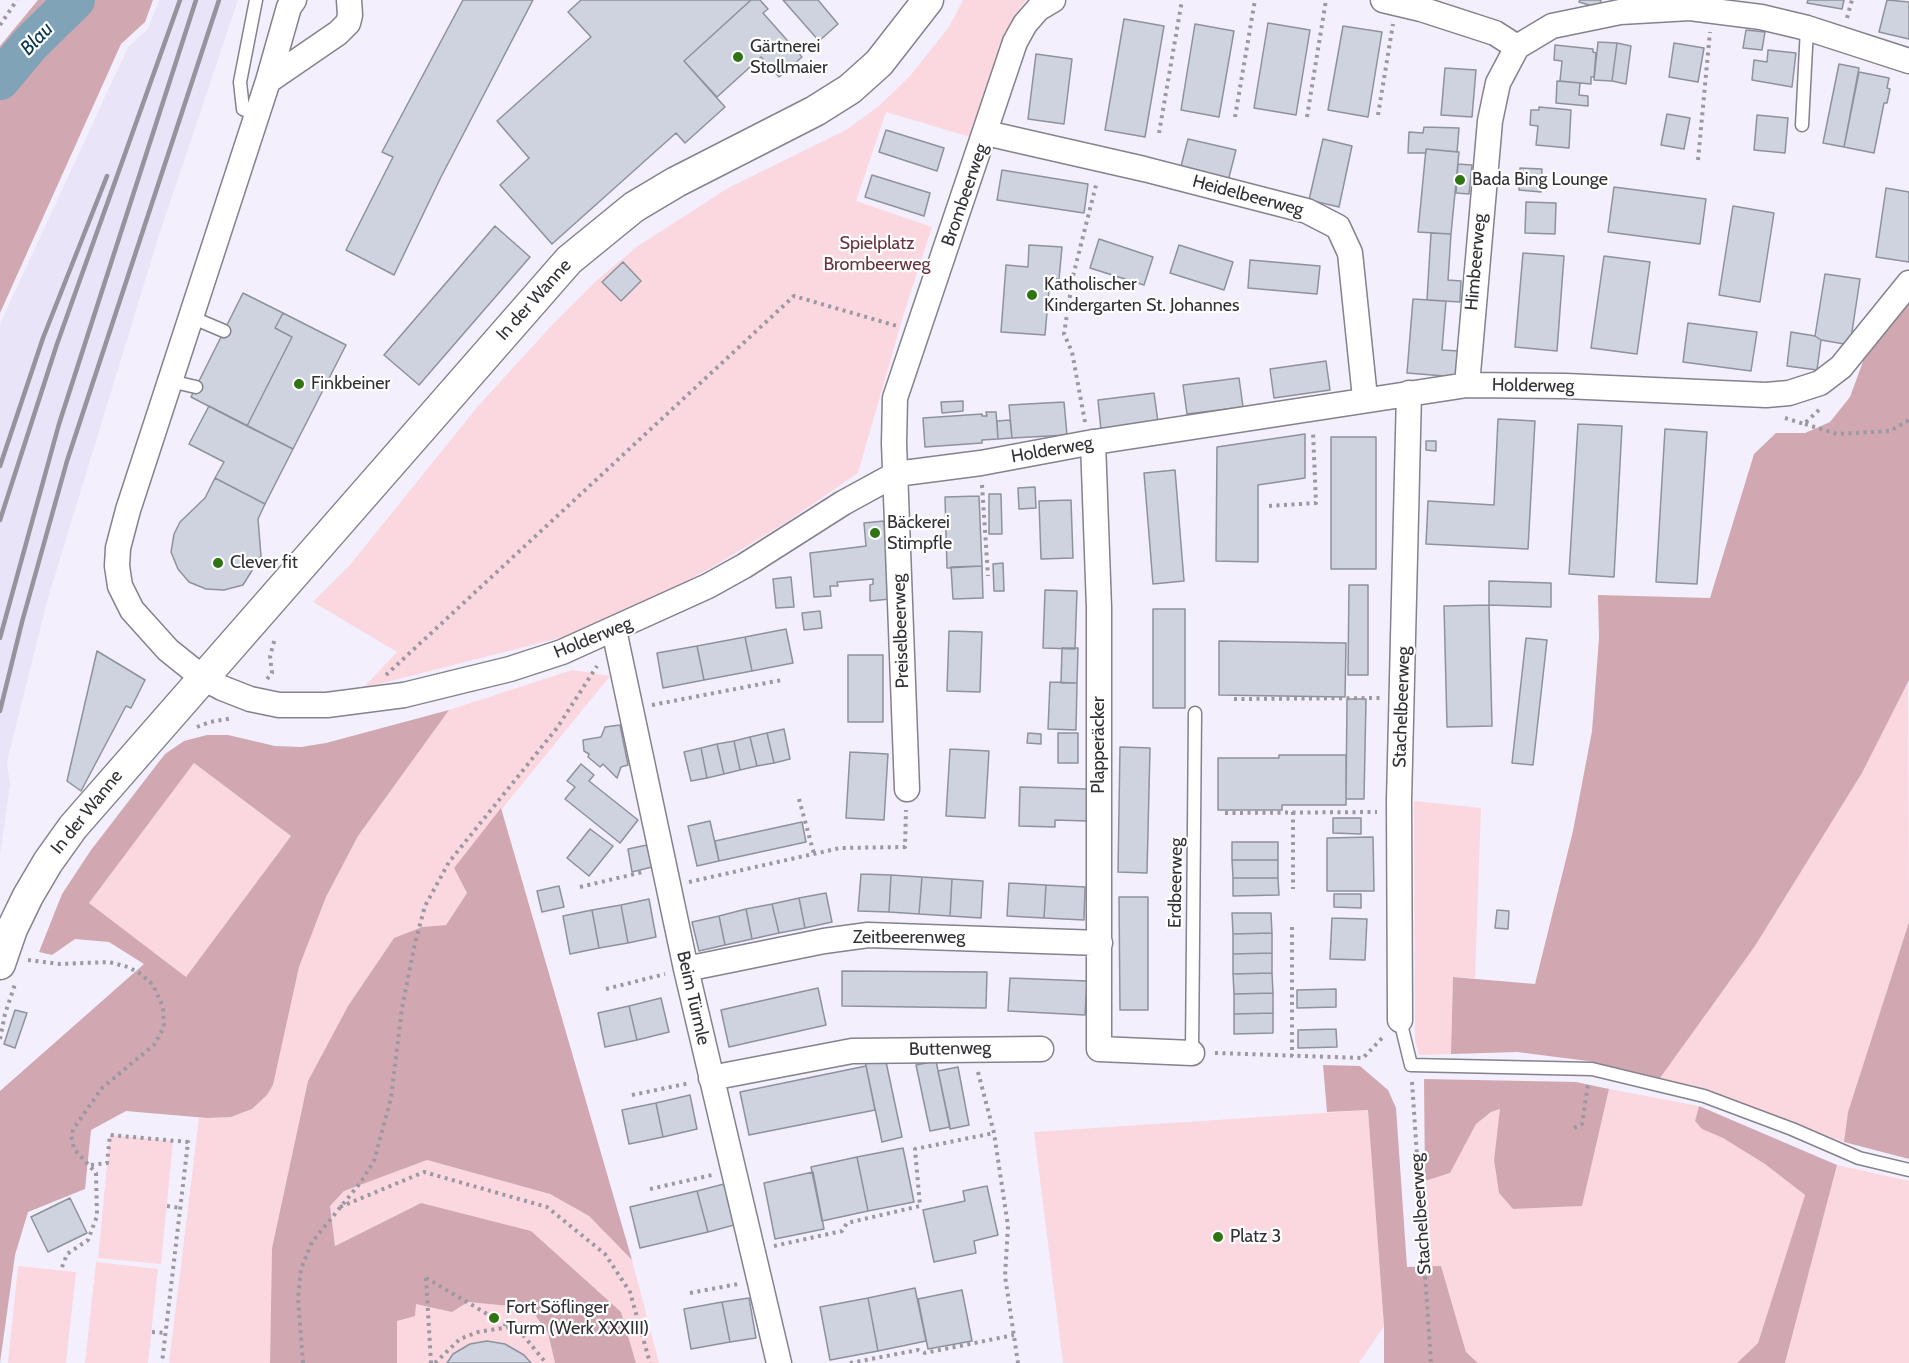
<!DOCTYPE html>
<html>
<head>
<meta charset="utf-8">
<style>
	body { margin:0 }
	canvas { display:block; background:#f3effc }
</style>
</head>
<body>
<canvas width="1909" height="1363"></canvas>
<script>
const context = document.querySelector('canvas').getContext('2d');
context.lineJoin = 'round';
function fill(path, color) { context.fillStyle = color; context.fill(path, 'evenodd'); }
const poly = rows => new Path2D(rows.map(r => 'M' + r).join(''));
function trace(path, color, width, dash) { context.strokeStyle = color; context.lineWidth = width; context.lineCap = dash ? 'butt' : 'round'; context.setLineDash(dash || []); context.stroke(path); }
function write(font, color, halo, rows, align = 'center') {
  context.font = font + ' Cabin,sans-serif'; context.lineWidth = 4.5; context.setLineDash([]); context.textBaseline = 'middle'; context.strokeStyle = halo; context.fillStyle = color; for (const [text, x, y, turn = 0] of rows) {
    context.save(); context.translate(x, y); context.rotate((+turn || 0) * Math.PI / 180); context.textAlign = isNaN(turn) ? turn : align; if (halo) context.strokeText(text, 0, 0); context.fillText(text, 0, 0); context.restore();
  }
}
const built = poly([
	[159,0,238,0,159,235,48,598,7,762,10,785,0,855,0,324,128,47,148,29]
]);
const green = poly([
	[963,0,1026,0,1014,17,998,54,970,137,886,112,856,201,932,227,904,313,858,473,788,521,716,565,665,593,624,609,583,632,363,688,397,652,313,602,349,566,479,405,552,325,597,280,638,246,728,188,846,130,879,106,910,76,949,27],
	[572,670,610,676,454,868,467,893,446,925,422,927,394,938,348,1006,308,1081,272,1248,270,1363,169,1363,199,1118,231,1117,252,1109,267,1095,273,1085,299,967,326,897,358,836,449,710],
	[1908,679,1909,922,1848,1112,1844,1142,1715,1093,1660,1078,1755,946,1862,773],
	[194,763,291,836,186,977,89,903],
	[1414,801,1481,808,1475,978,1453,977,1451,1054,1419,1055,1415,1040],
	[1609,1089,1699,1106,1695,1121,1702,1129,1723,1138,1765,1164,1805,1195,1758,1343,1737,1363,1478,1363,1466,1352,1441,1266,1431,1267,1425,1181,1450,1173,1476,1124,1491,1112,1501,1109,1494,1160,1499,1193,1513,1209,1582,1206],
	[1368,1110,1384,1326,1359,1363,1063,1363,1034,1132],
	[110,1135,173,1141,161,1264,98,1258],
	[427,1160,550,1194,589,1216,632,1260,659,1363,636,1363,621,1312,421,1203,335,1246,330,1206,344,1191],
	[1837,1165,1909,1181,1909,1363,1785,1363],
	[96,1262,158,1269,148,1363,85,1363],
	[18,1266,76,1272,66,1363,8,1363],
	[468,1302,530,1308,548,1333,555,1363,531,1363,524,1355,505,1344,470,1345,453,1354,447,1363,397,1363,397,1321,416,1303,452,1312]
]);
const forest = poly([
	[38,0,153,0,145,22,121,44,0,313,0,46],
	[1909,304,1909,680,1862,773,1755,946,1660,1078,1588,1061,1517,1052,1451,1054,1453,977,1535,984,1573,831,1592,731,1599,638,1598,595,1710,598,1754,454,1776,433,1805,433,1830,422,1850,397,1865,356],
	[449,710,358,836,326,897,299,967,273,1085,267,1095,252,1109,231,1117,207,1118,126,1111,91,1130,85,1189,28,1212,15,1255,0,1363,0,1091,144,964,109,942,75,939,52,955,39,952,62,894,91,850,165,754,184,741,207,735,228,735,275,746,301,747,326,743],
	[194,763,291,836,186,977,89,903],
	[501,808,632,1260,589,1216,550,1194,427,1160,344,1191,330,1206,335,1246,421,1203,531,1231,621,1312,636,1363,555,1363,548,1333,530,1308,468,1302,452,1312,416,1304,415,1316,397,1321,397,1363,270,1363,272,1248,308,1081,348,1006,394,938,422,927,446,925,467,893,454,868],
	[1909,922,1909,1159,1844,1142,1848,1112],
	[1323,1065,1360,1066,1388,1090,1396,1108,1407,1267,1441,1266,1466,1352,1478,1363,1384,1363,1384,1326,1368,1110,1327,1112],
	[1424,1079,1576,1082,1609,1089,1582,1206,1513,1209,1499,1193,1494,1160,1500,1109,1491,1112,1476,1124,1450,1173,1425,1181],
	[1699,1106,1837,1165,1785,1363,1737,1363,1758,1343,1805,1195,1765,1164,1723,1138,1702,1129,1695,1121]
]);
const stream = poly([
	[0,68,8,69]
]);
const river = poly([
	[0,80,31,43,75,0]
]);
const building = poly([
	[463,0,533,0,440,179,394,275,346,250,393,157,382,152,463,0],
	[581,0,751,0,684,61,725,107,685,143,676,133,552,244,500,185,529,158,497,121,591,37,568,12,581,0],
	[751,0,760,0,768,9,763,13,802,57,779,77,761,57,717,97,684,61,751,0],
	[783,0,818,0,838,24,819,41,783,0],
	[1580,0,1601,0,1599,8,1579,2,1580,0],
	[1808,0,1844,0,1842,9,1807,3,1808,0],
	[1887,0,1909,2,1909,39,1879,32,1887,0],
	[1124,19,1164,26,1145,137,1105,130,1124,19],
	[1268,23,1310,30,1296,115,1254,108,1268,23],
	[1195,24,1234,31,1219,117,1181,110,1195,24],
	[1343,26,1382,32,1368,117,1328,110,1343,26],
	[1746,30,1765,32,1762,50,1743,48,1746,30],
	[1598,42,1617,43,1612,81,1594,80,1598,42],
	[1617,43,1631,46,1626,84,1612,81,1617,43],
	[1674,43,1704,48,1698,82,1669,77,1674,43],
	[1555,45,1593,49,1593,52,1596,53,1594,77,1591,77,1591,84,1560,81,1562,61,1554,60,1555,45],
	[1768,50,1796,53,1792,87,1752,80,1754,60,1767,62,1768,50],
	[1036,54,1072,59,1064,124,1028,119,1036,54],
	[1839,64,1859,68,1844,147,1823,143,1839,64],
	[1445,68,1476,70,1472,117,1441,115,1445,68],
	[1859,72,1889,78,1887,88,1890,89,1887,103,1884,103,1874,153,1844,147,1859,72],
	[1557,81,1580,83,1579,95,1588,96,1588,106,1556,103,1557,81],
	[1539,107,1571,110,1569,148,1536,145,1538,126,1530,125,1531,110,1539,110,1539,107],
	[1667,114,1690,118,1684,149,1661,145,1667,114],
	[1757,115,1788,118,1785,153,1754,150,1757,115],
	[1424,127,1459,128,1457,152,1426,149,1426,153,1408,153,1409,132,1423,133,1424,127],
	[886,130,944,148,937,171,879,152,886,130],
	[1188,139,1236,150,1228,181,1180,170,1188,139],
	[1323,139,1352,146,1339,207,1309,200,1323,139],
	[1426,149,1459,152,1451,234,1418,232,1426,149],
	[1458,164,1472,165,1469,194,1456,193,1458,164],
	[1520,168,1542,169,1541,192,1519,190,1520,168],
	[1002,170,1088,184,1084,213,997,200,1002,170],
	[872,175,930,193,924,216,865,197,872,175],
	[1614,187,1706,199,1700,244,1608,232,1614,187],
	[1886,188,1909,192,1909,262,1876,257,1886,188],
	[1526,202,1556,203,1555,234,1525,233,1526,202],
	[1733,206,1774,213,1760,302,1719,295,1733,206],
	[495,226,530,257,419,385,384,355,495,226],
	[1431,233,1451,234,1448,280,1461,281,1460,302,1427,300,1431,233],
	[1099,239,1153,257,1144,285,1090,268,1099,239],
	[1029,245,1062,247,1059,279,1050,278,1045,335,1001,332,1006,265,1028,267,1029,245],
	[1179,245,1233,262,1224,290,1170,273,1179,245],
	[1523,253,1564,256,1557,351,1515,347,1523,253],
	[1604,256,1650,262,1637,354,1591,348,1604,256],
	[1250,260,1320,266,1317,294,1248,288,1250,260],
	[623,262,641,281,621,301,602,282,623,262],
	[1825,274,1860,279,1850,345,1821,340,1815,336,1825,274],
	[243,293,283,313,275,328,292,337,247,426,191,397,243,293],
	[1413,299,1446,301,1442,350,1459,351,1457,377,1407,373,1413,299],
	[283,313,346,345,293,449,247,426,292,337,275,328,283,313],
	[1688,323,1757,332,1751,371,1683,362,1688,323],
	[1791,332,1815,336,1821,340,1817,370,1787,366,1791,332],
	[1326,361,1330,390,1274,398,1270,369,1326,361],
	[1239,378,1243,407,1187,414,1183,385,1239,378],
	[1154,393,1158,422,1101,430,1098,400,1154,393],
	[963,401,963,411,942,413,941,402,963,401],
	[1064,402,1067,435,1012,438,1009,405,1064,402],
	[209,406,293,449,265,504,215,478,224,462,189,444,209,406],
	[986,412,996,412,998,439,982,440,982,443,925,447,923,418,982,414,982,416,987,416,986,412],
	[1498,419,1535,421,1528,549,1426,544,1428,501,1494,505,1498,419],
	[1010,420,1012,438,998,439,997,421,1010,420],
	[1578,424,1622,426,1614,577,1569,574,1578,424],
	[1665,429,1707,432,1697,584,1656,582,1665,429],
	[1305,434,1305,478,1258,485,1258,562,1216,561,1217,447,1305,434],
	[1331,437,1376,437,1376,569,1331,569,1331,437],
	[1426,441,1436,441,1436,451,1426,450,1426,441],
	[1175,470,1184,581,1153,584,1144,473,1175,470],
	[215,478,265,504,258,519,261,556,243,585,224,590,206,589,189,582,178,569,171,552,174,534,180,522,205,498,215,478],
	[1035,487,1036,508,1019,509,1018,488,1035,487],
	[989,494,1001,494,1002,534,989,534,989,494],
	[979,496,982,566,947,568,945,497,979,496],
	[1071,500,1073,558,1041,559,1039,501,1071,500],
	[884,521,890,599,870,601,870,585,873,584,873,579,837,582,838,586,830,586,831,596,814,597,810,553,866,546,864,523,884,521],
	[1003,563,1004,591,994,591,993,564,1003,563],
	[982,566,983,598,953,599,951,567,982,566],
	[791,577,794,607,776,608,773,579,791,577],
	[1489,581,1551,583,1551,607,1489,605,1489,581],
	[1349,585,1368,585,1368,675,1348,675,1349,585],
	[1045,590,1077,591,1075,649,1043,648,1045,590],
	[1489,605,1492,726,1447,727,1444,606,1489,605],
	[1153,609,1185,609,1185,708,1153,708,1153,609],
	[820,611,822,628,804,630,802,613,820,611],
	[786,629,793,663,752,671,745,637,786,629],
	[949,631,982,632,980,692,947,691,949,631],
	[745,637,752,671,704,680,697,646,745,637],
	[1526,638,1547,640,1533,765,1512,763,1526,638],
	[1219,641,1346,643,1345,697,1219,695,1219,641],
	[697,646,704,680,663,688,657,653,697,646],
	[1062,648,1078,648,1077,683,1061,683,1062,648],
	[97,651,145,680,131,708,126,706,81,791,67,781,97,651],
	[848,655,883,655,883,722,848,722,848,655],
	[1050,682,1077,683,1076,730,1048,729,1050,682],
	[1347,699,1366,699,1364,799,1346,799,1347,699],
	[620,725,628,765,621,767,617,778,603,764,600,767,588,757,589,754,584,751,583,740,601,737,605,727,620,725],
	[784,729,790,759,774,763,767,733,784,729],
	[767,733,774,763,757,766,750,737,767,733],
	[1028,733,1041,734,1041,744,1027,743,1028,733],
	[1058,733,1078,733,1078,763,1058,763,1058,733],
	[750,737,757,766,740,770,734,741,750,737],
	[734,741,740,770,724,774,717,744,734,741],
	[717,744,724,774,707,778,701,748,717,744],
	[1120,747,1150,748,1147,873,1118,872,1120,747],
	[701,748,707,778,691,781,684,752,701,748],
	[950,749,989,751,985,818,946,816,950,749],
	[850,752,888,754,884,820,846,818,850,752],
	[1279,755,1346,755,1346,805,1282,805,1282,810,1218,810,1218,758,1279,758,1279,755],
	[581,764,594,775,589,781,638,820,620,843,565,799,575,787,567,781,581,764],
	[1020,787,1088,789,1087,821,1055,820,1055,827,1019,826,1020,787],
	[1333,818,1361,818,1361,834,1333,833,1333,818],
	[710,821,719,861,697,866,688,826,710,821],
	[802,822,806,842,719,861,715,841,802,822],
	[590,829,613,846,589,876,567,858,590,829],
	[1373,837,1374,891,1327,891,1327,838,1373,837],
	[1232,842,1278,842,1278,860,1232,860,1232,842],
	[647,845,652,867,632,872,628,849,647,845],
	[1232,860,1278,860,1278,878,1233,878,1232,860],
	[861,874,891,875,889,912,858,911,861,874],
	[891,875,922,877,919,914,889,912,891,875],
	[922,877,952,879,950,916,919,914,922,877],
	[1233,878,1278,878,1279,895,1233,896,1233,878],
	[952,879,983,881,981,918,950,916,952,879],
	[1009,883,1046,885,1044,918,1007,916,1009,883],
	[1046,885,1085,887,1084,920,1044,918,1046,885],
	[559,886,564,907,542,912,537,891,559,886],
	[826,893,832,922,805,928,799,898,826,893],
	[1334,894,1361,894,1361,908,1334,907,1334,894],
	[1119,897,1148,897,1148,1010,1120,1010,1119,897],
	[799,898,805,928,779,933,772,904,799,898],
	[649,899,656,937,628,943,621,905,649,899],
	[772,904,779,933,752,939,746,909,772,904],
	[621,905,628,943,599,948,592,910,621,905],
	[746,909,752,939,725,945,719,916,746,909],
	[592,910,599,948,570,954,563,916,592,910],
	[1497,910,1509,911,1508,929,1495,928,1497,910],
	[1232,913,1271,913,1272,933,1233,934,1232,913],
	[719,916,725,945,699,951,692,922,719,916],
	[1332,918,1367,919,1365,960,1330,959,1332,918],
	[1272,933,1272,953,1233,954,1233,934,1272,933],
	[1272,953,1272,973,1233,974,1233,954,1272,953],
	[842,971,987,972,986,1008,842,1006,842,971],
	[1272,973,1273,993,1234,994,1233,974,1272,973],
	[1010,978,1087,981,1085,1015,1008,1011,1010,978],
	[818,988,826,1025,729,1047,721,1010,818,988],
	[1336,989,1336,1007,1297,1008,1297,990,1336,989],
	[1273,993,1273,1013,1234,1014,1234,994,1273,993],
	[661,998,669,1032,637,1040,629,1006,661,998],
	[629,1006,637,1040,605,1047,598,1013,629,1006],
	[15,1010,27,1013,15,1048,4,1044,15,1010],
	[1273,1013,1273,1033,1234,1034,1234,1014,1273,1013],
	[1336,1029,1337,1047,1298,1048,1298,1030,1336,1029],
	[885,1057,902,1137,882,1142,865,1061,885,1057],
	[936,1061,950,1127,930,1131,916,1065,936,1061],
	[866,1066,875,1110,749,1135,740,1092,866,1066],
	[958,1067,969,1125,950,1129,938,1071,958,1067],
	[690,1095,697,1129,663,1137,656,1103,690,1095],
	[656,1103,663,1137,629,1144,622,1110,656,1103],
	[903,1148,914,1202,868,1211,857,1157,903,1148],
	[857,1157,868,1211,822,1221,811,1167,857,1157],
	[813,1172,824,1229,775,1239,764,1183,813,1172],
	[724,1184,734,1225,708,1232,697,1191,724,1184],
	[987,1186,998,1235,974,1241,976,1253,934,1262,923,1210,965,1201,963,1191,987,1186],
	[697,1191,708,1232,640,1248,630,1207,697,1191],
	[70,1198,87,1233,48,1252,31,1217,70,1198],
	[915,1288,926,1341,878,1351,868,1298,915,1288],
	[962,1290,972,1341,928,1349,918,1299,962,1290],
	[749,1298,756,1338,730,1342,722,1302,749,1298],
	[868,1298,878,1351,830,1360,820,1307,868,1298],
	[722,1302,730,1342,691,1349,684,1309,722,1302],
	[487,1341,505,1344,524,1355,531,1363,447,1363,453,1354,470,1344,487,1341]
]);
const path = poly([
	[1847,18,1852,0],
	[0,25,17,0],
	[1378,115,1393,24],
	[1235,117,1255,0],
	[1307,117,1326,0],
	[1159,133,1182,0],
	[1698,160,1710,32],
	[1785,418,1804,424,1821,408],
	[1085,422,1072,352,1064,334,1073,276,1097,181],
	[1805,424,1837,434,1890,431,1909,420],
	[982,485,988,576],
	[1269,506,1316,503,1313,432],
	[386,675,794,296,897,326],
	[267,679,272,673,270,656,275,638],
	[1234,699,1380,698],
	[652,705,782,680],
	[197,727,210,722,233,718],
	[799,799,814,854],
	[1293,812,1293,889],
	[1225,813,1377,812],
	[689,882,840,848,905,847,906,810],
	[580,887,643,872],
	[1292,927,1292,1056],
	[28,960,60,964,109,962,128,967,141,974,153,985,163,1007,164,1027,154,1045,102,1088,74,1128,71,1135,74,1149,96,1173,97,1216,88,1240,67,1254,61,1270],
	[606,989,665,974],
	[0,1039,5,1014,15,984],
	[1215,1053,1363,1058,1384,1036],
	[978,1072,994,1133,1008,1226,1005,1276,1018,1363],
	[1412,1082,1431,1363],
	[632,1095,690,1083],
	[1574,1128,1582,1124,1588,1084],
	[91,1165,107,1163,110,1135,188,1142,162,1363],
	[650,1189,712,1175],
	[167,1206,180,1208],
	[340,1207,424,1172,547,1207,605,1254,630,1292,650,1363],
	[774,1246,842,1231,847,1223,920,1206,915,1149,994,1133],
	[426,1278,523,1335,546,1363],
	[426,1278,431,1363],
	[690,1293,738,1284],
	[152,1332,166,1333],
	[303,1363,298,1298,301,1269,312,1242,361,1182,374,1161,391,1098,402,1008,415,943,425,906,449,862,557,728,597,666],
	[435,1363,460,1339,478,1332,509,1327],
	[850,1363,918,1350,925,1353,1014,1335]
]);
const service = poly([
	[256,0,240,82,243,109,257,115],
	[1802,125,1807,28],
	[191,317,224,331],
	[170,381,196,387],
	[1400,1020,1411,1065,1592,1069,1704,1096,1792,1129,1859,1158,1909,1170],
	[1192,1053,1195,713]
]);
const minor = poly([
	[294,0,289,7,268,81,338,33,348,23,350,15,349,0],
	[1383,0,1421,9,1495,33,1517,47],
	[268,81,128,510,118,548,117,566,120,586,132,610,168,650,203,678,222,688,250,699,279,705,327,705,404,695,510,669,562,652,708,586,744,566,843,503,896,474,981,463,1088,443,1467,385,1565,386,1766,395,1789,393,1820,383,1841,367,1909,283],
	[986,133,1144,169,1307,211,1338,227,1350,253,1365,398],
	[1467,385,1490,121,1498,83,1517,47,1552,26,1620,12,1690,8,1761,17,1807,28,1909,61],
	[1093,442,1099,608,1099,1049,1192,1053],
	[614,630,686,969,779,1363],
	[907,789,894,443,895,398,1015,42,1025,24,1038,9,1053,0],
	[686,969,824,941,868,935,1100,943],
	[1400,1020,1399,801,1409,393],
	[711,1078,852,1051,1041,1049]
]);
const tertiary = poly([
	[0,964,12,929,28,896,48,862,73,827,569,260,634,207,676,182,815,111,850,89,879,63,928,0]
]);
const rail = poly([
	[0,466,43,338,107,176],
	[0,520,57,344,180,0],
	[0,638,59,424,196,0],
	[0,711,22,622,67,461,219,0]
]);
const markers = [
	[738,57,6,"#307413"],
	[1460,180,6,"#307413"],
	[1032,295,6,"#307413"],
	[299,384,6,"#307413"],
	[875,533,6,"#307413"],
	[218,563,6,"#307413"],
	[1218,1237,6,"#307413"],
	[494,1318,6,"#307413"]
];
const poiNames = [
	["Gärtnerei",750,47],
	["Stollmaier",750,68],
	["Bada Bing Lounge",1472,180],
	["Katholischer",1044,285],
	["Kindergarten St. Johannes",1044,306],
	["Finkbeiner",311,384],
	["Bäckerei",887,523],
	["Stimpfle",887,544],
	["Clever fit",230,563],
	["Platz 3",1230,1237],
	["Fort Söflinger",506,1308],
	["Turm (Werk XXXIII)",506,1329]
];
const streetNames = [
	["Brombeerweg",965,195,-71],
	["Heidelbeerweg",1248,196,15],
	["Himbeerweg",1476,262,-85],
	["In der Wanne",534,300,-48],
	["Holderweg",1533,386,1],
	["Holderweg",1052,450,-10],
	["Preiselbeerweg",901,631,-92],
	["Holderweg",593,638,-22],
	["Stachelbeerweg",1402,707,-88],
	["Plapperäcker",1099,745,-90],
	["In der Wanne",87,812,-51],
	["Erdbeerweg",1176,883,-89],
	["Zeitbeerenweg",909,938],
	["Beim Türmle",693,998,77],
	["Buttenweg",950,1049,-1],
	["Stachelbeerweg",1421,1214,-94]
];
const parkNames = [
	["Spielplatz",877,244],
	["Brombeerweg",877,265]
];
const waterNames = [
	["Blau",37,39,-46]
];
fill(built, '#eae4f8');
fill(green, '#fbd8e0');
fill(forest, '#d1a8b1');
trace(stream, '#80a3b8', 7);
trace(river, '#80a3b8', 40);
fill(building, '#ced3df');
trace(building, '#8d929d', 1.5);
trace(service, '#85818d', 15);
trace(minor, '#85818d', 27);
trace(tertiary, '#85818d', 33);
trace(path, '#9b98a1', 4, [3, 4.5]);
trace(service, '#fff', 12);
trace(minor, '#fff', 24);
trace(tertiary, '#fff', 30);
trace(rail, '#96939c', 4.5);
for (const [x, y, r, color] of markers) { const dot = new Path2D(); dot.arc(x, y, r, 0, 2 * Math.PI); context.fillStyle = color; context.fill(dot); trace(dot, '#fff', 2); }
write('18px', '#323035', '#fff', poiNames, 'left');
write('18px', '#323035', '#fff', streetNames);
write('18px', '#67313f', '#fff', parkNames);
write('italic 20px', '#05364d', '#fff', waterNames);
</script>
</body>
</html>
